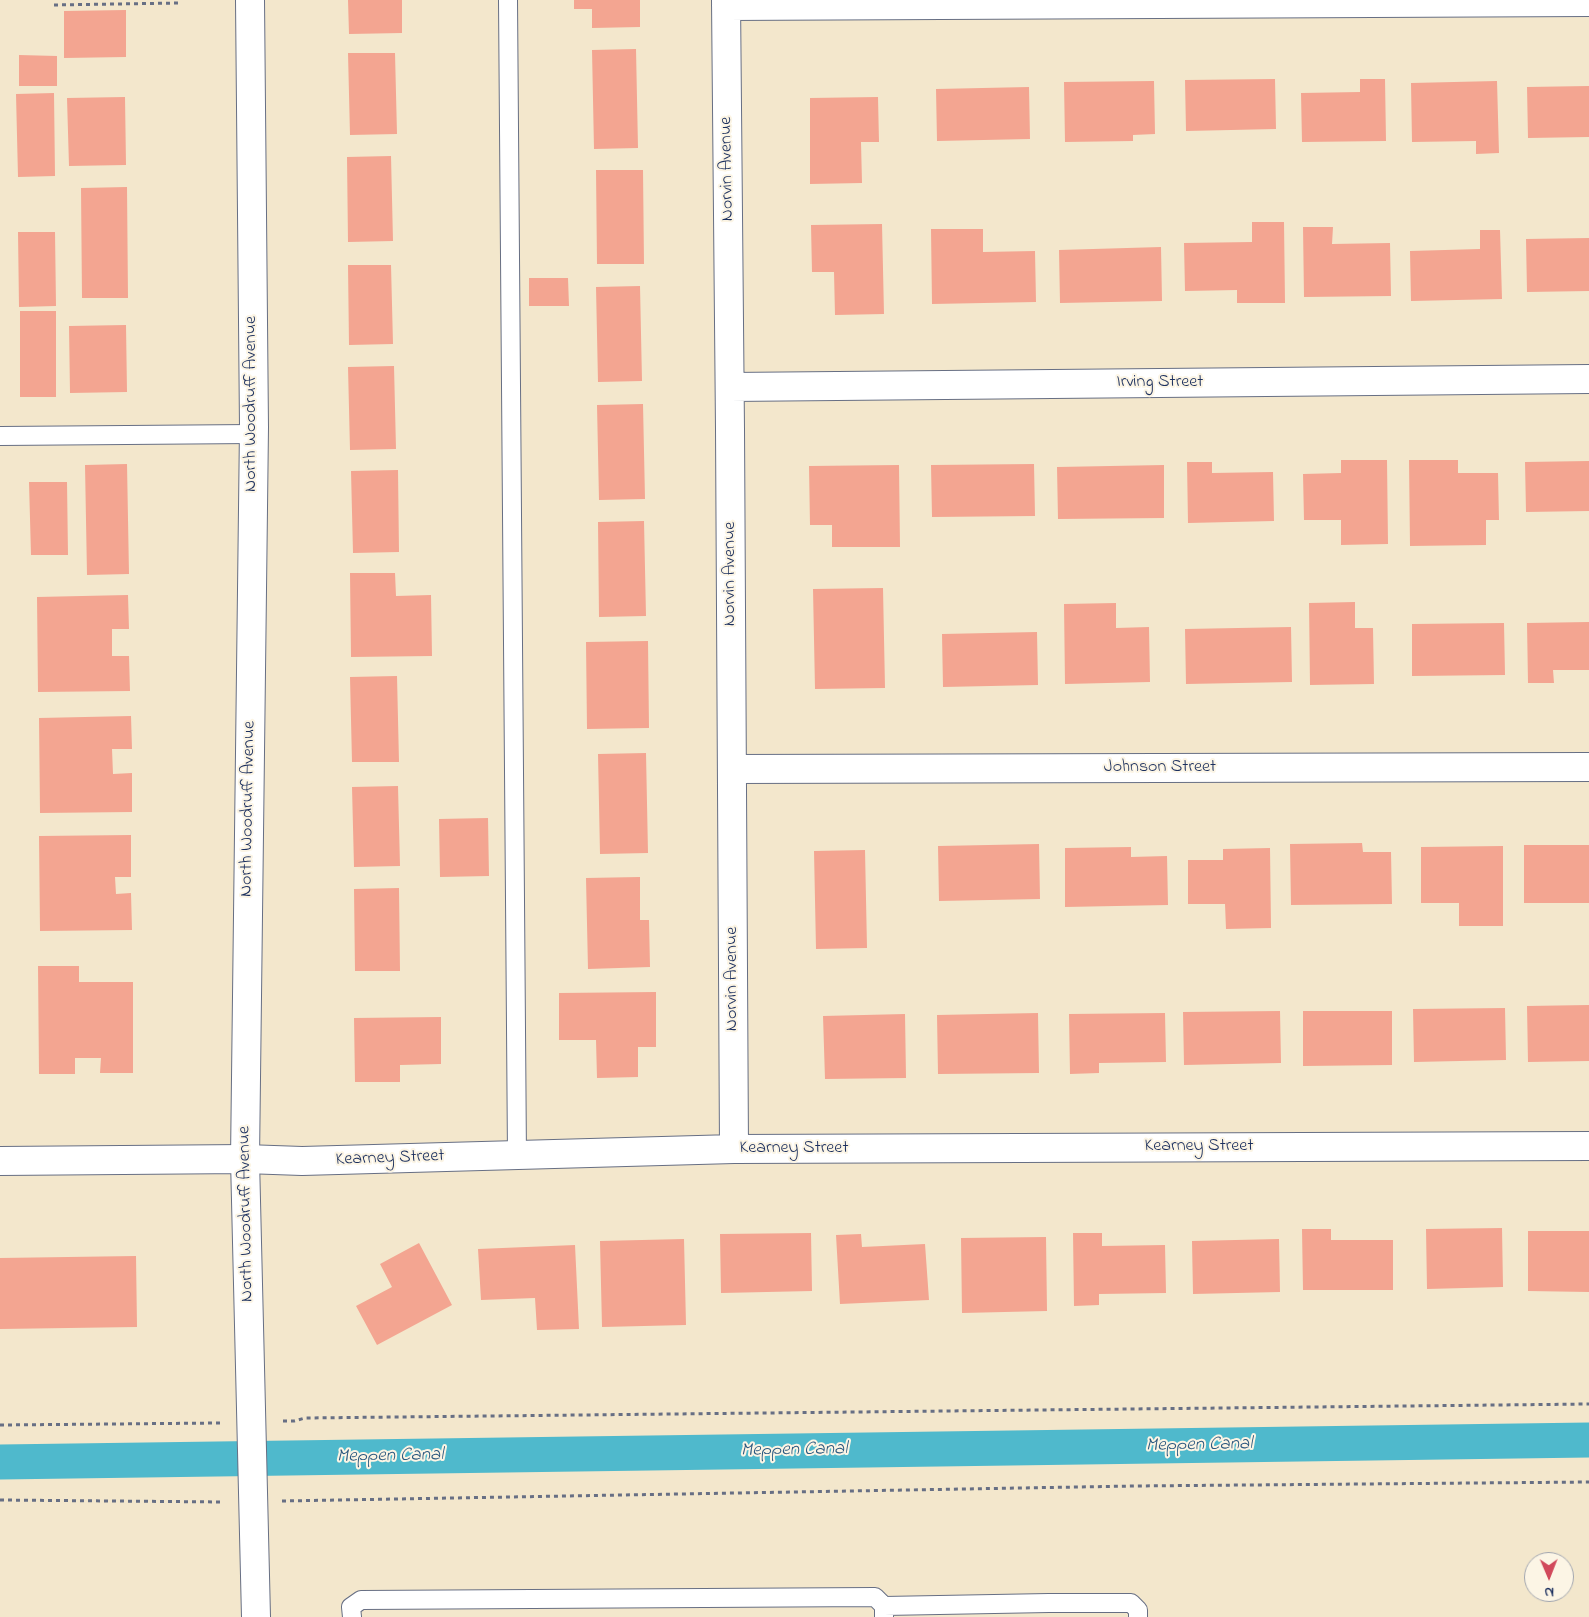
<!DOCTYPE html>
<html>
<head>
<meta charset="utf-8">
<style>
	body { margin:0 }
	#map { position:relative; width:1589px; height:1617px; overflow:hidden; background:#f3e7cc; font-family:"Indie Flower",sans-serif }
	canvas { display:block }
	.north { position:absolute; left:1524px; top:1552px; width:50px; height:50px; box-sizing:border-box; background:#fcf5e5; border:1px solid #a2a6af; border-radius:50%; rotate:179deg; font-size:14px; font-weight:700; line-height:20px; text-align:center; color:#1b2f5e }
	.north::after { content:''; display:block; margin:auto; width:18px; height:22px; background:#d1495b; clip-path:polygon(50% 0,100% 100%,50% 72%,0 100%) }
</style>
</head>
<body>
<div id="map">
<canvas width="1589" height="1617"></canvas>
<div class="north">N</div>
</div>
<script>
const context = document.querySelector('canvas').getContext('2d');
context.lineJoin = 'round';
const poly = rows => new Path2D(rows.map(r => 'M' + r).join(''));
function trace(path, color, width, dash) { context.strokeStyle = color; context.lineWidth = width; context.lineCap = dash ? 'butt' : 'round'; context.setLineDash(dash || []); context.stroke(path); }
function fill(path, color) { context.fillStyle = color; context.fill(path, 'evenodd'); }
function write(font, color, halo, rows, align = 'center') {
  context.font = font + ' "Indie Flower",sans-serif'; context.lineWidth = 4; context.setLineDash([]); context.textBaseline = 'middle'; context.strokeStyle = halo; context.fillStyle = color; for (const [text, x, y, turn = 0] of rows) {
    context.save(); context.translate(x, y); context.rotate((+turn || 0) * Math.PI / 180); context.textAlign = isNaN(turn) ? turn : align; if (halo) context.strokeText(text, 0, 0); context.fillText(text, 0, 0); context.restore();
  }
}
const canal = poly([
	[0,1462,1589,1440]
]);
const building = poly([
	[348,0,402,0,402,33,349,34],
	[574,0,640,0,640,27,592,28,592,9,574,9],
	[126,10,126,57,64,58,64,11],
	[636,49,638,148,594,149,592,50],
	[348,53,395,53,397,134,350,135],
	[19,55,57,56,57,86,19,86],
	[1275,79,1276,129,1186,131,1185,80],
	[1360,79,1385,79,1386,141,1302,142,1301,93,1360,92],
	[1154,81,1155,134,1133,135,1133,141,1065,142,1064,82],
	[1497,81,1499,153,1476,154,1476,141,1412,142,1411,83],
	[1589,86,1589,137,1528,138,1527,87],
	[1029,87,1030,139,937,141,936,89],
	[54,93,55,176,18,177,16,94],
	[125,97,126,165,69,166,67,98],
	[878,97,879,142,861,142,862,183,810,184,810,98],
	[391,156,393,241,348,242,347,157],
	[596,170,643,170,644,264,597,264],
	[127,187,128,298,82,298,81,188],
	[1252,222,1284,222,1285,303,1237,303,1237,290,1185,291,1184,243,1252,242],
	[882,224,884,314,835,315,834,272,812,272,811,225],
	[1303,227,1333,227,1332,244,1390,243,1391,296,1304,297],
	[931,229,983,229,983,252,1035,251,1036,302,932,304],
	[1480,230,1500,230,1502,299,1411,301,1410,251,1480,249],
	[18,232,55,232,56,306,19,307],
	[1589,238,1589,291,1527,292,1526,239],
	[1161,247,1162,301,1060,303,1059,250],
	[348,265,391,265,393,344,349,345],
	[529,278,568,278,569,306,529,306],
	[640,286,642,381,598,382,596,287],
	[20,311,56,311,56,397,20,397],
	[126,325,127,392,70,393,69,326],
	[394,366,396,449,350,450,348,367],
	[643,404,645,499,599,500,597,405],
	[1341,460,1387,460,1388,544,1341,545,1341,520,1304,520,1303,474,1341,473],
	[1409,460,1458,460,1458,473,1498,473,1499,520,1486,520,1486,545,1410,546],
	[1589,461,1589,511,1526,512,1525,462],
	[1187,462,1212,462,1212,473,1273,472,1274,521,1188,523],
	[127,464,129,574,87,575,85,465],
	[1034,464,1035,516,932,517,931,465],
	[899,465,900,547,832,547,832,525,810,525,809,466],
	[1164,465,1164,518,1058,519,1057,467],
	[398,470,399,552,353,553,351,471],
	[29,482,67,482,68,555,31,555],
	[644,521,646,616,599,617,598,522],
	[350,573,395,573,396,596,431,595,432,656,351,657],
	[883,588,885,688,815,689,813,589],
	[128,595,129,629,112,629,112,656,129,656,130,691,38,692,37,597],
	[1355,602,1355,628,1373,628,1374,684,1310,685,1309,603],
	[1116,603,1116,628,1149,627,1150,682,1065,684,1064,604],
	[1589,622,1589,670,1553,670,1554,683,1528,683,1527,623],
	[1504,623,1505,675,1412,676,1412,624],
	[1291,627,1292,682,1186,684,1185,629],
	[1037,632,1038,685,943,687,942,634],
	[648,641,649,728,587,729,586,642],
	[397,676,399,762,352,762,350,677],
	[131,716,132,749,112,749,113,774,132,773,132,812,40,813,39,718],
	[646,753,648,853,600,854,598,754],
	[398,786,400,866,354,867,352,787],
	[488,818,489,876,440,877,439,819],
	[131,835,131,877,115,877,116,894,131,893,132,930,40,931,39,836],
	[1362,843,1363,852,1391,852,1392,904,1291,905,1290,844],
	[1039,844,1040,899,939,901,938,846],
	[1524,845,1589,845,1589,903,1524,903],
	[1503,846,1503,926,1459,926,1459,903,1421,903,1421,847],
	[1131,847,1131,857,1167,856,1168,905,1065,907,1065,848],
	[1270,848,1271,928,1226,929,1225,904,1188,904,1188,860,1223,860,1223,849],
	[865,850,867,948,816,949,814,851],
	[640,877,640,920,649,920,650,967,588,969,586,878],
	[399,888,400,971,355,971,354,889],
	[38,966,79,966,79,982,133,982,133,1073,100,1073,101,1058,75,1058,75,1074,39,1074],
	[656,992,656,1047,638,1047,638,1077,597,1078,596,1040,559,1040,559,993],
	[1589,1005,1589,1061,1528,1062,1527,1006],
	[1505,1008,1506,1060,1414,1062,1413,1009],
	[1280,1011,1281,1063,1184,1065,1183,1012],
	[1303,1011,1392,1011,1392,1065,1303,1066],
	[1038,1013,1039,1073,938,1074,937,1015],
	[1165,1013,1166,1062,1099,1063,1099,1073,1070,1074,1069,1014],
	[905,1014,906,1078,825,1079,823,1016],
	[441,1017,441,1064,400,1065,400,1082,355,1082,354,1018],
	[1502,1228,1503,1287,1427,1289,1426,1229],
	[1302,1229,1331,1229,1331,1240,1393,1240,1393,1290,1303,1290],
	[1528,1231,1589,1231,1589,1292,1528,1291],
	[811,1233,812,1291,721,1293,720,1234],
	[1073,1233,1102,1233,1102,1246,1165,1245,1166,1293,1099,1294,1099,1305,1074,1306],
	[861,1234,862,1247,925,1244,929,1300,840,1304,836,1235],
	[1046,1237,1047,1311,962,1313,961,1238],
	[684,1239,686,1325,602,1327,600,1241],
	[1279,1239,1280,1292,1193,1294,1192,1241],
	[419,1243,452,1305,377,1345,356,1306,392,1287,380,1264],
	[575,1245,579,1329,537,1330,535,1298,481,1300,478,1249],
	[136,1256,137,1327,0,1329,0,1258]
]);
const path = poly([
	[54,5,180,3],
	[283,1421,294,1421,305,1418,1589,1404],
	[0,1425,221,1423],
	[0,1500,224,1502],
	[282,1501,1134,1486,1589,1482]
]);
const service = poly([
	[508,0,517,1155],
	[0,436,253,434],
	[884,1606,1049,1603,1131,1603,1138,1610,1138,1617],
	[352,1617,351,1607,361,1600,875,1597,884,1606,884,1617]
]);
const minor = poly([
	[726,0,730,429,734,1149],
	[726,6,1589,2],
	[730,387,1589,379],
	[732,769,1589,767],
	[0,1161,245,1159,302,1161,734,1149,1589,1146]
]);
const primary = poly([
	[250,0,254,427,245,1159,256,1617]
]);
const streetNames = [
	["Norvin Avenue",728,169,-91],
	["Irving Street",1160,383],
	["North Woodruff Avenue",252,404,-90],
	["Norvin Avenue",731,574,-90],
	["Johnson Street",1160,768],
	["North Woodruff Avenue",249,809,-89],
	["Norvin Avenue",733,979,-90],
	["Kearney Street",1199,1147],
	["Kearney Street",794,1149],
	["Kearney Street",390,1159,-2],
	["North Woodruff Avenue",247,1214,-91]
];
const waterNames = [
	["Meppen Canal",1199,1446,-1],
	["Meppen Canal",794,1451,-1],
	["Meppen Canal",390,1457,-1]
];
trace(canal, '#4fb9cc', 35);
fill(building, '#f3a591');
trace(service, '#676f84', 20);
trace(minor, '#676f84', 30);
trace(primary, '#676f84', 30);
trace(path, '#676f84', 3, [4, 4]);
trace(service, '#fff', 18);
trace(minor, '#fff', 28);
trace(primary, '#fff', 28);
write('18px', '#1b2f5e', '#fcf5e5', streetNames);
write('italic 19px', '#2b587f', '#fcf5e5', waterNames);
</script>
</body>
</html>
